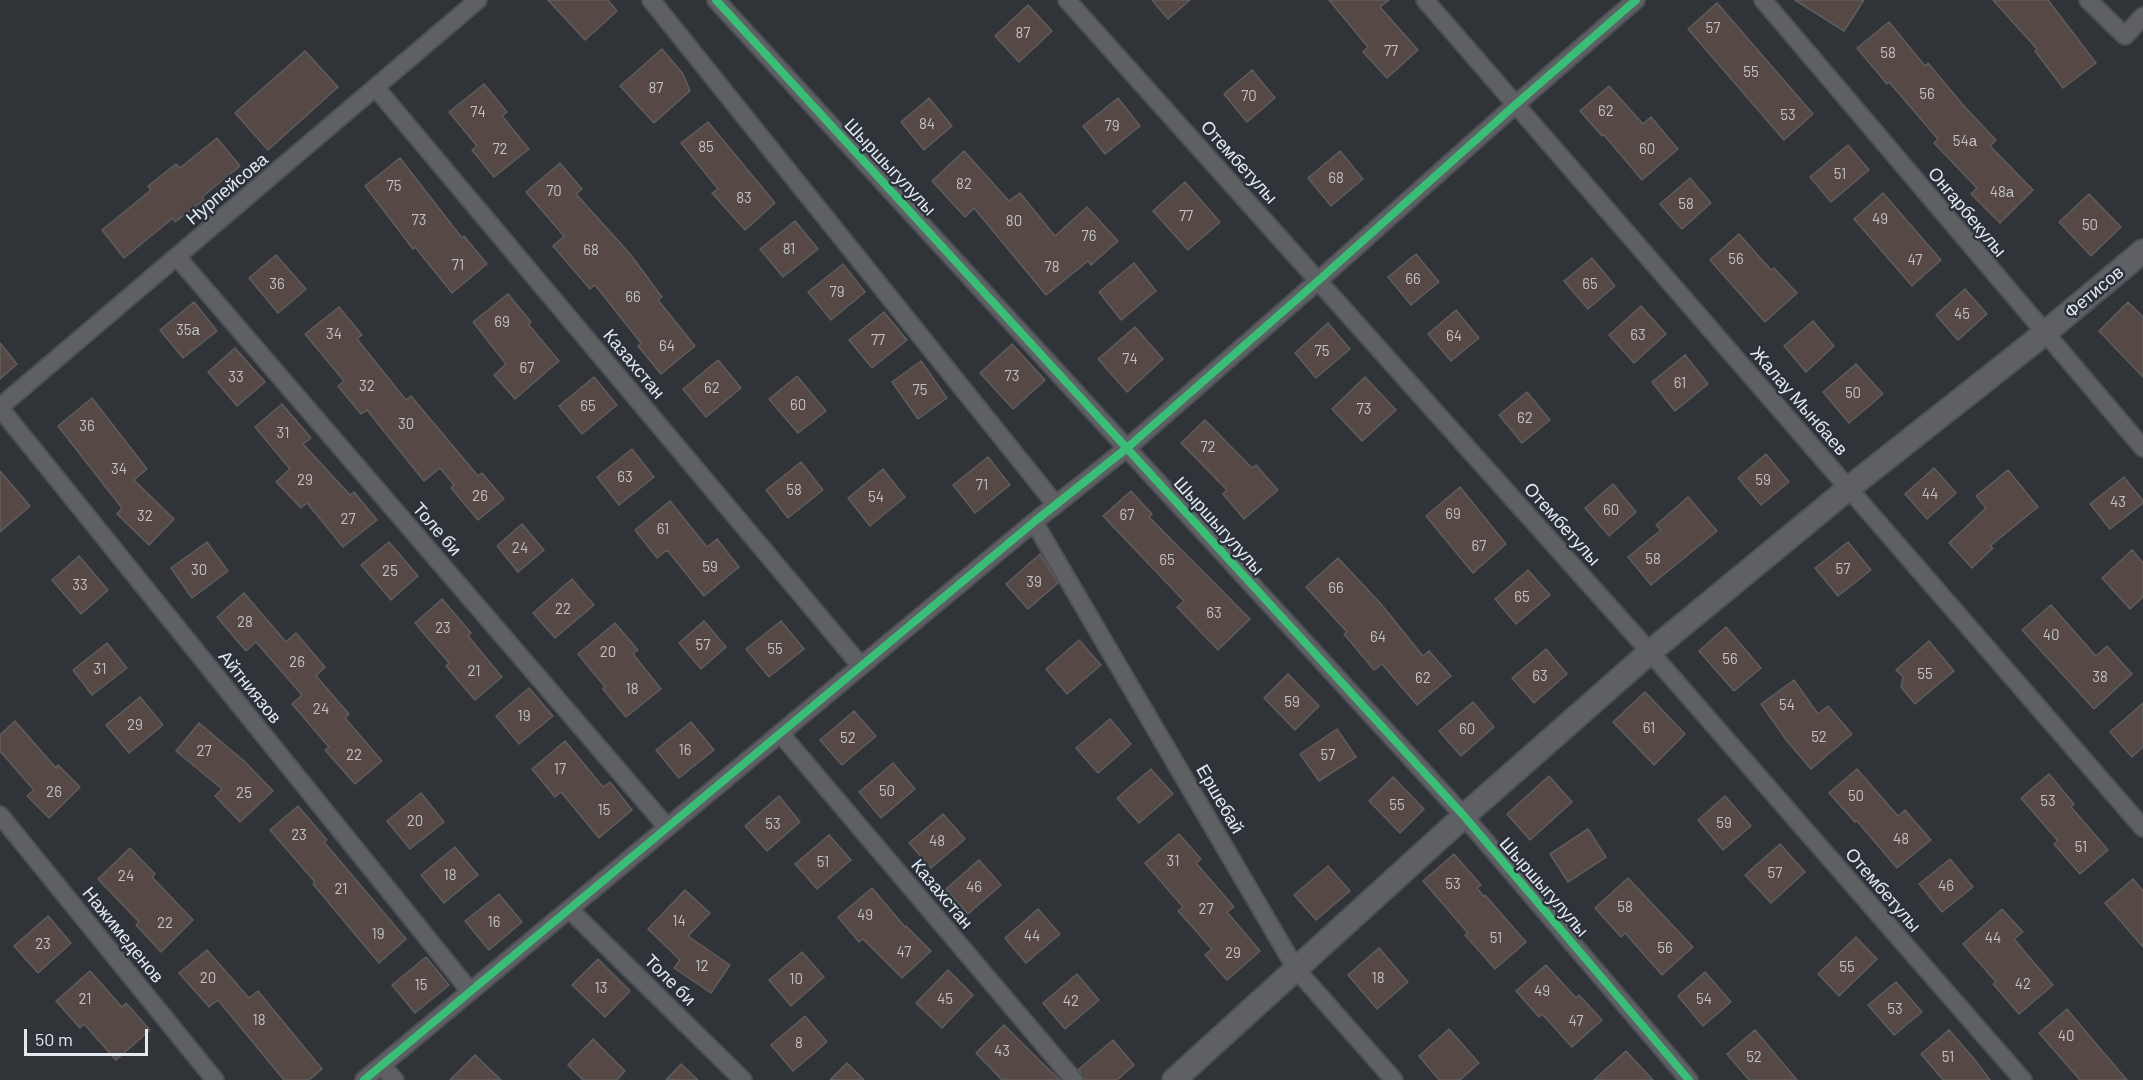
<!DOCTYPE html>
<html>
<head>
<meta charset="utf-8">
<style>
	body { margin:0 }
	#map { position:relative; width:2143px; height:1080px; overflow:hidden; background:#303338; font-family:Barlow,sans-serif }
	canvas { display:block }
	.scale { position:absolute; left:24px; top:1029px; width:124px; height:27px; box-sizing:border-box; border:3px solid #e4e9ef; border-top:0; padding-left:8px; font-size:18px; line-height:21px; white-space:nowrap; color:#e4e9ef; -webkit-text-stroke:4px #2c323c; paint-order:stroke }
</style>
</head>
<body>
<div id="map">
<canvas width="2143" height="1080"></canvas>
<div class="scale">50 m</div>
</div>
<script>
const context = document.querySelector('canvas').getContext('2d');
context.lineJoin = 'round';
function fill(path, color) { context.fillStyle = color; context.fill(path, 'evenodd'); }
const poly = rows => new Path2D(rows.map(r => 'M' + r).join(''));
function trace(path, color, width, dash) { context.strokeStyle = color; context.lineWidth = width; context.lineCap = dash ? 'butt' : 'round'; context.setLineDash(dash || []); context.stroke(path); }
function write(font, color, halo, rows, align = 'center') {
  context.font = font + ' Barlow,sans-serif'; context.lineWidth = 5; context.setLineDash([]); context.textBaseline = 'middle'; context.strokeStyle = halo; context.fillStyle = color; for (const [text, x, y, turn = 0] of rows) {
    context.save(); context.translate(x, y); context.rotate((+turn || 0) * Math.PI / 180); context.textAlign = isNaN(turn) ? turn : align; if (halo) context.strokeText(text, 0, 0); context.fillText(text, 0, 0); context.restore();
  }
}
const building = poly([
	[548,0,608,0,617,11,585,40,548,0],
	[1152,0,1190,0,1168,19,1152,0],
	[1329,0,1389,0,1380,7,1418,50,1387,78,1363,52,1368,47,1329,0],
	[1795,0,1864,0,1844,31,1795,0],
	[1993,0,2048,0,2096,63,2063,88,2035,51,2037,49,1993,0],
	[1717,3,1813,114,1784,140,1688,29,1717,3],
	[1028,5,1052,31,1019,62,995,36,1028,5],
	[1889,22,1925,66,1928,63,1963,105,1996,140,1990,146,2033,190,2000,223,1971,194,1977,188,1934,143,1938,139,1889,82,1887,84,1857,48,1889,22],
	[662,49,683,74,690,91,654,123,620,86,662,49],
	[305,51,338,87,268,150,235,113,305,51],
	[1252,70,1275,98,1247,122,1224,94,1252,70],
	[484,84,507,112,502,116,529,149,494,177,472,150,477,146,449,112,484,84],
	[1609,86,1643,124,1651,117,1678,149,1642,180,1604,135,1602,136,1580,111,1609,86],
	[929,98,952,126,924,150,901,122,929,98],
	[1118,98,1140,126,1105,154,1083,126,1118,98],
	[708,122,775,203,745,230,712,193,718,189,681,143,708,122],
	[217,138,240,166,202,197,204,200,175,222,173,218,124,258,102,230,151,190,148,186,176,164,180,168,217,138],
	[1848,145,1869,170,1831,202,1810,177,1848,145],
	[964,151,1009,201,1020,193,1055,236,1087,207,1118,241,1091,265,1088,261,1046,295,974,208,965,217,932,181,964,151],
	[1340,151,1363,179,1331,206,1308,178,1340,151],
	[400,158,462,238,464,236,487,264,452,293,415,247,413,249,365,186,400,158],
	[560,163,582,189,576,194,630,254,662,297,658,300,695,346,661,374,638,346,641,343,595,285,590,289,553,246,564,236,526,192,560,163],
	[1690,178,1711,203,1682,229,1660,204,1690,178],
	[1185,182,1220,222,1188,250,1153,211,1185,182],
	[1883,193,1941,260,1912,286,1854,219,1883,193],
	[2089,194,2121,227,2091,256,2059,222,2089,194],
	[795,221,818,249,783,277,760,249,795,221],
	[1739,234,1771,270,1774,268,1797,293,1765,322,1710,260,1739,234],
	[1416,254,1439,282,1411,305,1388,277,1416,254],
	[276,255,306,289,278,313,249,278,276,255],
	[1592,258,1615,286,1588,309,1564,281,1592,258],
	[1134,263,1156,291,1121,320,1099,292,1134,263],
	[843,264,865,292,831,320,808,292,843,264],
	[1965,289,1987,314,1958,340,1936,315,1965,289],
	[508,294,531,322,528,324,559,361,515,399,494,375,506,364,473,322,508,294],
	[194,302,217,331,183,358,160,330,194,302],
	[2128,302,2143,317,2143,377,2099,331,2128,302],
	[1641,306,1666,334,1634,363,1609,335,1641,306],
	[339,307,362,335,357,339,406,400,411,396,478,476,482,473,504,499,478,520,451,488,454,485,440,468,424,481,367,410,361,414,338,386,344,381,305,334,339,307],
	[1456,310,1479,338,1451,361,1428,334,1456,310],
	[884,312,907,340,872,368,849,340,884,312],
	[1813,321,1834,346,1806,372,1784,346,1813,321],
	[1328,323,1350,349,1316,378,1295,353,1328,323],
	[1135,327,1163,359,1127,392,1098,359,1135,327],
	[0,343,17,364,0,379,0,343],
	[1012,344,1045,380,1013,409,980,373,1012,344],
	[235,348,265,382,237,406,208,372,235,348],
	[1685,355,1708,384,1675,411,1652,382,1685,355],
	[718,360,741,388,706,417,683,389,718,360],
	[921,361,947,398,918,419,892,382,921,361],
	[1856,364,1883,394,1849,423,1823,392,1856,364],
	[797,376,826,411,798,433,769,399,797,376],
	[594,377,617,405,582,434,559,406,594,377],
	[1365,377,1396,410,1362,441,1332,409,1365,377],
	[1527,392,1550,420,1522,443,1499,415,1527,392],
	[92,398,147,469,134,480,174,519,149,545,117,514,122,508,58,426,92,398],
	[282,404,311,438,303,444,350,495,354,492,377,520,343,547,307,503,301,508,276,482,290,469,255,427,282,404],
	[1205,420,1252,468,1256,465,1278,490,1244,519,1223,494,1227,490,1181,443,1205,420],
	[632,449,654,477,619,505,597,477,632,449],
	[1766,454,1789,482,1761,505,1738,478,1766,454],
	[988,457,1010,485,975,513,953,485,988,457],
	[801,462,823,490,788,518,766,490,801,462],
	[1934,468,1956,493,1927,519,1905,494,1934,468],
	[883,469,905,497,870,526,848,498,883,469],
	[2008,470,2038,507,1990,546,1993,548,1972,568,1949,543,1986,508,1976,496,2008,470],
	[0,471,30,506,0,532,0,471],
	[2124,477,2143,501,2143,503,2110,529,2090,504,2124,477],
	[1613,484,1636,512,1609,536,1585,508,1613,484],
	[1460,487,1506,544,1473,573,1426,516,1460,487],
	[1131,491,1152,514,1149,517,1250,619,1218,650,1177,607,1184,601,1103,516,1131,491],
	[1688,497,1717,531,1651,585,1628,557,1661,530,1656,525,1688,497],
	[670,501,707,547,717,539,739,567,704,596,667,550,657,558,635,530,670,501],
	[522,524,544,550,518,572,497,546,522,524],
	[207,542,228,571,192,598,171,568,207,542],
	[389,542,418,576,391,600,361,565,389,542],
	[1848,542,1871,570,1838,596,1815,568,1848,542],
	[2132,550,2143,563,2143,597,2130,609,2102,578,2132,550],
	[1040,554,1058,583,1028,609,1006,584,1040,554],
	[79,556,108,590,81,614,52,580,79,556],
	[1338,558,1381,604,1423,656,1429,651,1451,676,1417,705,1382,664,1374,670,1344,634,1347,632,1306,587,1338,558],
	[1528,570,1550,595,1516,624,1495,599,1528,570],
	[572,579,594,605,555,638,533,613,572,579],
	[244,593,286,642,296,633,325,667,316,676,349,714,345,718,382,761,355,784,325,750,329,747,292,704,302,695,256,642,246,651,217,617,244,593],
	[442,599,471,633,468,636,502,677,475,700,446,666,449,663,415,623,442,599],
	[2051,605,2096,656,2107,646,2132,674,2094,709,2022,630,2051,605],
	[704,621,726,647,701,669,679,643,704,621],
	[781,621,804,649,769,677,746,649,781,621],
	[615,623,638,650,633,654,661,689,626,717,603,689,605,687,578,654,615,623],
	[1726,627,1761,668,1734,691,1699,651,1726,627],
	[1079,640,1101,665,1067,694,1046,669,1079,640],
	[1929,641,1954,671,1915,704,1901,687,1903,677,1896,670,1929,641],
	[107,643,127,668,92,695,73,670,107,643],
	[1546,649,1567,674,1534,703,1512,678,1546,649],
	[1288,674,1319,706,1295,730,1264,698,1288,674],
	[1794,680,1818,714,1828,706,1852,734,1811,769,1787,741,1761,704,1794,680],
	[529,688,553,716,519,744,496,716,529,688],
	[1645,692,1685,734,1654,765,1613,722,1645,692],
	[140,697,163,725,129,753,106,725,140,697],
	[1473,702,1494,727,1461,756,1439,731,1473,702],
	[2143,703,2143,747,2132,757,2110,732,2143,703],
	[854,711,876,736,842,765,820,740,854,711],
	[1110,719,1131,744,1098,773,1076,748,1110,719],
	[15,721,56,768,58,765,80,787,49,818,27,796,34,790,0,751,0,735,15,721],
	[691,722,714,750,679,778,656,750,691,722],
	[199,723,244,761,273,791,240,822,215,796,222,789,176,751,199,723],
	[1337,729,1356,757,1319,781,1300,754,1337,729],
	[565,741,603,787,610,782,632,810,599,838,561,792,555,797,532,769,565,741],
	[893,763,915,789,881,818,859,792,893,763],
	[1151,769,1173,794,1139,823,1117,798,1151,769],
	[1857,769,1898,816,1905,810,1931,840,1897,868,1857,821,1855,822,1829,793,1857,769],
	[2049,774,2074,804,2071,807,2108,850,2080,874,2054,844,2058,841,2021,798,2049,774],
	[1549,776,1572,802,1530,840,1507,814,1549,776],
	[1393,777,1424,809,1400,833,1369,801,1393,777],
	[421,793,444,822,410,849,387,821,421,793],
	[779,796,800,822,767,851,745,826,779,796],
	[1725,796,1751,826,1723,850,1698,820,1725,796],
	[298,806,327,840,324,842,406,939,379,963,313,884,315,882,270,830,298,806],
	[943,814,965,839,931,868,909,843,943,814],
	[1588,829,1606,857,1568,882,1550,854,1588,829],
	[1179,834,1201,859,1196,863,1234,907,1227,912,1260,951,1227,980,1205,955,1212,949,1178,911,1183,907,1145,863,1179,834],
	[829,835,851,860,817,889,795,864,829,835],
	[1780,844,1805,872,1771,903,1745,875,1780,844],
	[455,847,478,875,444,903,421,875,455,847],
	[130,848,155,874,152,877,193,920,161,952,136,925,139,922,98,879,130,848],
	[1454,854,1481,885,1477,888,1484,897,1485,895,1526,942,1495,969,1465,935,1468,933,1423,881,1454,854],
	[1950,859,1973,887,1942,912,1919,884,1950,859],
	[979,860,1001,885,968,914,946,889,979,860],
	[1328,866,1350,891,1316,920,1294,895,1328,866],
	[1628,878,1693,947,1662,975,1625,933,1621,937,1595,908,1628,878],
	[2133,879,2143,891,2143,947,2105,903,2133,879],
	[872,888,905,927,906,926,931,951,902,978,863,939,859,942,838,917,872,888],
	[685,890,710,913,688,936,730,965,711,993,674,968,680,960,648,929,685,890],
	[499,894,522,922,489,950,465,921,499,894],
	[1038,909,1060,934,1026,963,1005,938,1038,909],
	[2002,909,2023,932,2014,939,2053,985,2019,1014,1993,984,1996,982,1963,944,2002,909],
	[48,916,71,943,38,973,14,946,48,916],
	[1856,937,1877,959,1839,996,1818,974,1856,937],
	[1379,948,1408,982,1377,1009,1348,975,1379,948],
	[207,950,249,998,258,991,322,1069,309,1080,284,1080,218,1000,209,1007,179,973,207,950],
	[802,952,824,977,791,1006,769,980,802,952],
	[426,957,449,985,415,1013,392,985,426,957],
	[598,959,630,991,605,1017,572,985,598,959],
	[1546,965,1576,998,1579,995,1602,1020,1572,1047,1542,1014,1539,1017,1516,991,1546,965],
	[948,970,973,995,942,1028,916,1003,948,970],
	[90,971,122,1007,126,1003,150,1030,116,1060,84,1024,80,1028,56,1001,90,971],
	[1705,972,1731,1002,1703,1026,1678,996,1705,972],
	[1077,974,1099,1000,1065,1029,1043,1003,1077,974],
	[1896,982,1922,1012,1894,1035,1868,1005,1896,982],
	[2067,1009,2092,1039,2127,1080,2080,1080,2039,1033,2067,1009],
	[805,1016,827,1042,793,1071,771,1045,805,1016],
	[1004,1025,1037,1058,1060,1080,1002,1080,976,1053,1004,1025],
	[1449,1029,1479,1063,1460,1080,1439,1080,1419,1056,1449,1029],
	[1755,1030,1797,1080,1749,1080,1727,1054,1755,1030],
	[1949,1030,1975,1060,1990,1080,1943,1080,1921,1054,1949,1030],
	[593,1039,625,1071,617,1080,583,1080,568,1065,593,1039],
	[1113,1040,1134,1065,1117,1080,1084,1080,1079,1069,1113,1040],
	[1626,1051,1653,1080,1594,1080,1626,1051],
	[475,1055,501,1080,450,1080,475,1055],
	[847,1063,864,1080,830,1080,847,1063],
	[681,1064,698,1080,666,1080,681,1064]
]);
const street = poly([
	[651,0,1056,505],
	[716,0,1464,816,1689,1080],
	[1067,0,1650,652,2023,1080],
	[1425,0,2143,828],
	[1763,0,2143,448],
	[2088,0,2125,36,2143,16],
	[376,88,861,666],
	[177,257,667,827],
	[0,407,478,0],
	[0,408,470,991],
	[1034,522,1296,969,1394,1080],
	[780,733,1074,1080],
	[0,815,215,1080],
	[569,909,743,1080],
	[381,1066,395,1080],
	[364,1080,1034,522,1127,448,1319,280,1515,105,1636,0]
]);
const secondary = poly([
	[1174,1080,1464,816,1650,652,1849,488,2045,333,2143,251]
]);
const cycleway = poly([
	[716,0,1464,816,1689,1080],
	[364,1080,1034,522,1127,448,1319,280,1515,105,1636,0]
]);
const numberNames = [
	["57",1713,28],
	["87",1023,33],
	["77",1391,51],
	["58",1888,53],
	["55",1751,72],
	["87",656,88],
	["56",1927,94],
	["70",1249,96],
	["62",1606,111],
	["74",478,112],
	["53",1788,115],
	["84",927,124],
	["79",1112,126],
	["54а",1965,141],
	["85",706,147],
	["72",500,149],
	["60",1647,149],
	["51",1840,174],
	["68",1336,178],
	["82",964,184],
	["75",394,186],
	["70",554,191],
	["48а",2002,192],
	["83",744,198],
	["58",1686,204],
	["77",1186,216],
	["49",1880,219],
	["73",419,220],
	["80",1014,221],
	["50",2090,225],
	["76",1089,236],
	["81",789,249],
	["68",591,250],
	["56",1736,259],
	["47",1915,260],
	["71",458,265],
	["78",1052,267],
	["66",1413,279],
	["36",277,284],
	["65",1590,284],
	["79",837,292],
	["66",633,297],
	["45",1962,314],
	["69",502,322],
	["35а",188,330],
	["34",334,334],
	["63",1638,335],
	["64",1454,336],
	["77",878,340],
	["64",667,346],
	["75",1322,351],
	["74",1130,359],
	["67",527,368],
	["73",1012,376],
	["33",236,377],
	["61",1680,383],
	["32",367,386],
	["62",712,388],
	["75",920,390],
	["50",1853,393],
	["60",798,405],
	["65",588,406],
	["73",1364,409],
	["62",1525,418],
	["30",406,424],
	["36",87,426],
	["31",283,433],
	["72",1208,447],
	["34",119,469],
	["63",625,477],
	["29",305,480],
	["59",1763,480],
	["71",982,485],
	["58",794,490],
	["44",1930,494],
	["26",480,496],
	["54",876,497],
	["43",2118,502],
	["60",1611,510],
	["69",1453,514],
	["67",1127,515],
	["32",145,516],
	["27",348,519],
	["61",663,529],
	["67",1479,546],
	["24",520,548],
	["58",1653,559],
	["65",1167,560],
	["59",710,567],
	["57",1843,569],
	["30",199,570],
	["25",390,571],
	["39",1034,582],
	["33",80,585],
	["66",1336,588],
	["65",1522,597],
	["22",563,609],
	["63",1214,613],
	["28",245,622],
	["23",443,628],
	["40",2051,635],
	["64",1378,637],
	["57",703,645],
	["55",775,649],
	["20",608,652],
	["56",1730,659],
	["26",297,662],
	["31",100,669],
	["21",474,671],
	["55",1925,674],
	["63",1540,676],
	["38",2100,677],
	["62",1423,678],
	["18",632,689],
	["59",1292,702],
	["54",1787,705],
	["24",321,709],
	["19",524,716],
	["29",135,725],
	["61",1649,728],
	["60",1467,729],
	["52",1819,737],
	["52",848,738],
	["16",685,750],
	["27",204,751],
	["22",354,755],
	["57",1328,755],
	["17",560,769],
	["50",887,791],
	["26",54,792],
	["25",244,793],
	["50",1856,796],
	["53",2048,801],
	["55",1397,805],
	["15",604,810],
	["20",415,821],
	["59",1724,823],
	["53",773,824],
	["23",299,835],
	["48",1901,839],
	["48",937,841],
	["51",2081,847],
	["31",1173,861],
	["51",823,862],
	["57",1775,873],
	["18",450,875],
	["24",126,876],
	["53",1453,884],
	["46",1946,886],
	["46",974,887],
	["21",341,889],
	["58",1625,907],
	["27",1206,909],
	["49",865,915],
	["14",679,921],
	["16",494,922],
	["22",165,923],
	["19",378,934],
	["44",1032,936],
	["51",1496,938],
	["44",1993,938],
	["23",43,944],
	["56",1665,948],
	["47",904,952],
	["29",1233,953],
	["12",702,966],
	["55",1847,967],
	["20",208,978],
	["18",1378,978],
	["10",796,979],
	["42",2023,984],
	["15",421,985],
	["13",601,988],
	["49",1542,991],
	["21",85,999],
	["45",945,999],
	["54",1704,999],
	["42",1071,1001],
	["53",1895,1009],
	["18",259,1020],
	["47",1576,1021],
	["40",2066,1036],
	["8",799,1043],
	["43",1002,1051],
	["52",1754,1057],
	["51",1948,1057]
];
const streetNames = [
	["Отембетулы",1239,162,48],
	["Шыршыгулулы",890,167,47],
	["Нурпейсова",227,189,-40],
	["Онгарбекулы",1967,212,50],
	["Фетисов",2094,292,-40],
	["Казахстан",634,364,50],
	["Жалау Мынбаев",1799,401,49],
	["Отембетулы",1562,524,48],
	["Шыршыгулулы",1219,526,48],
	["Толе би",437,529,49],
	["Айтниязов",250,687,51],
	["Ершебай",1220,799,60],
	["Шыршыгулулы",1544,887,49],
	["Отембетулы",1883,890,49],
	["Казахстан",942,894,50],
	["Нажимеденов",123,935,51],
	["Толе би",670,980,45]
];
fill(building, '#564945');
trace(building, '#5f5d5e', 1.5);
trace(street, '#4d5155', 20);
trace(secondary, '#4d5155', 26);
trace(street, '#5e6064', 16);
trace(secondary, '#5e6064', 22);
trace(cycleway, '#3abd76', 8);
write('15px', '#c0c1c4', null, numberNames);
write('18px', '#e4e9ef', '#2c323c', streetNames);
</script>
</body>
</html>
